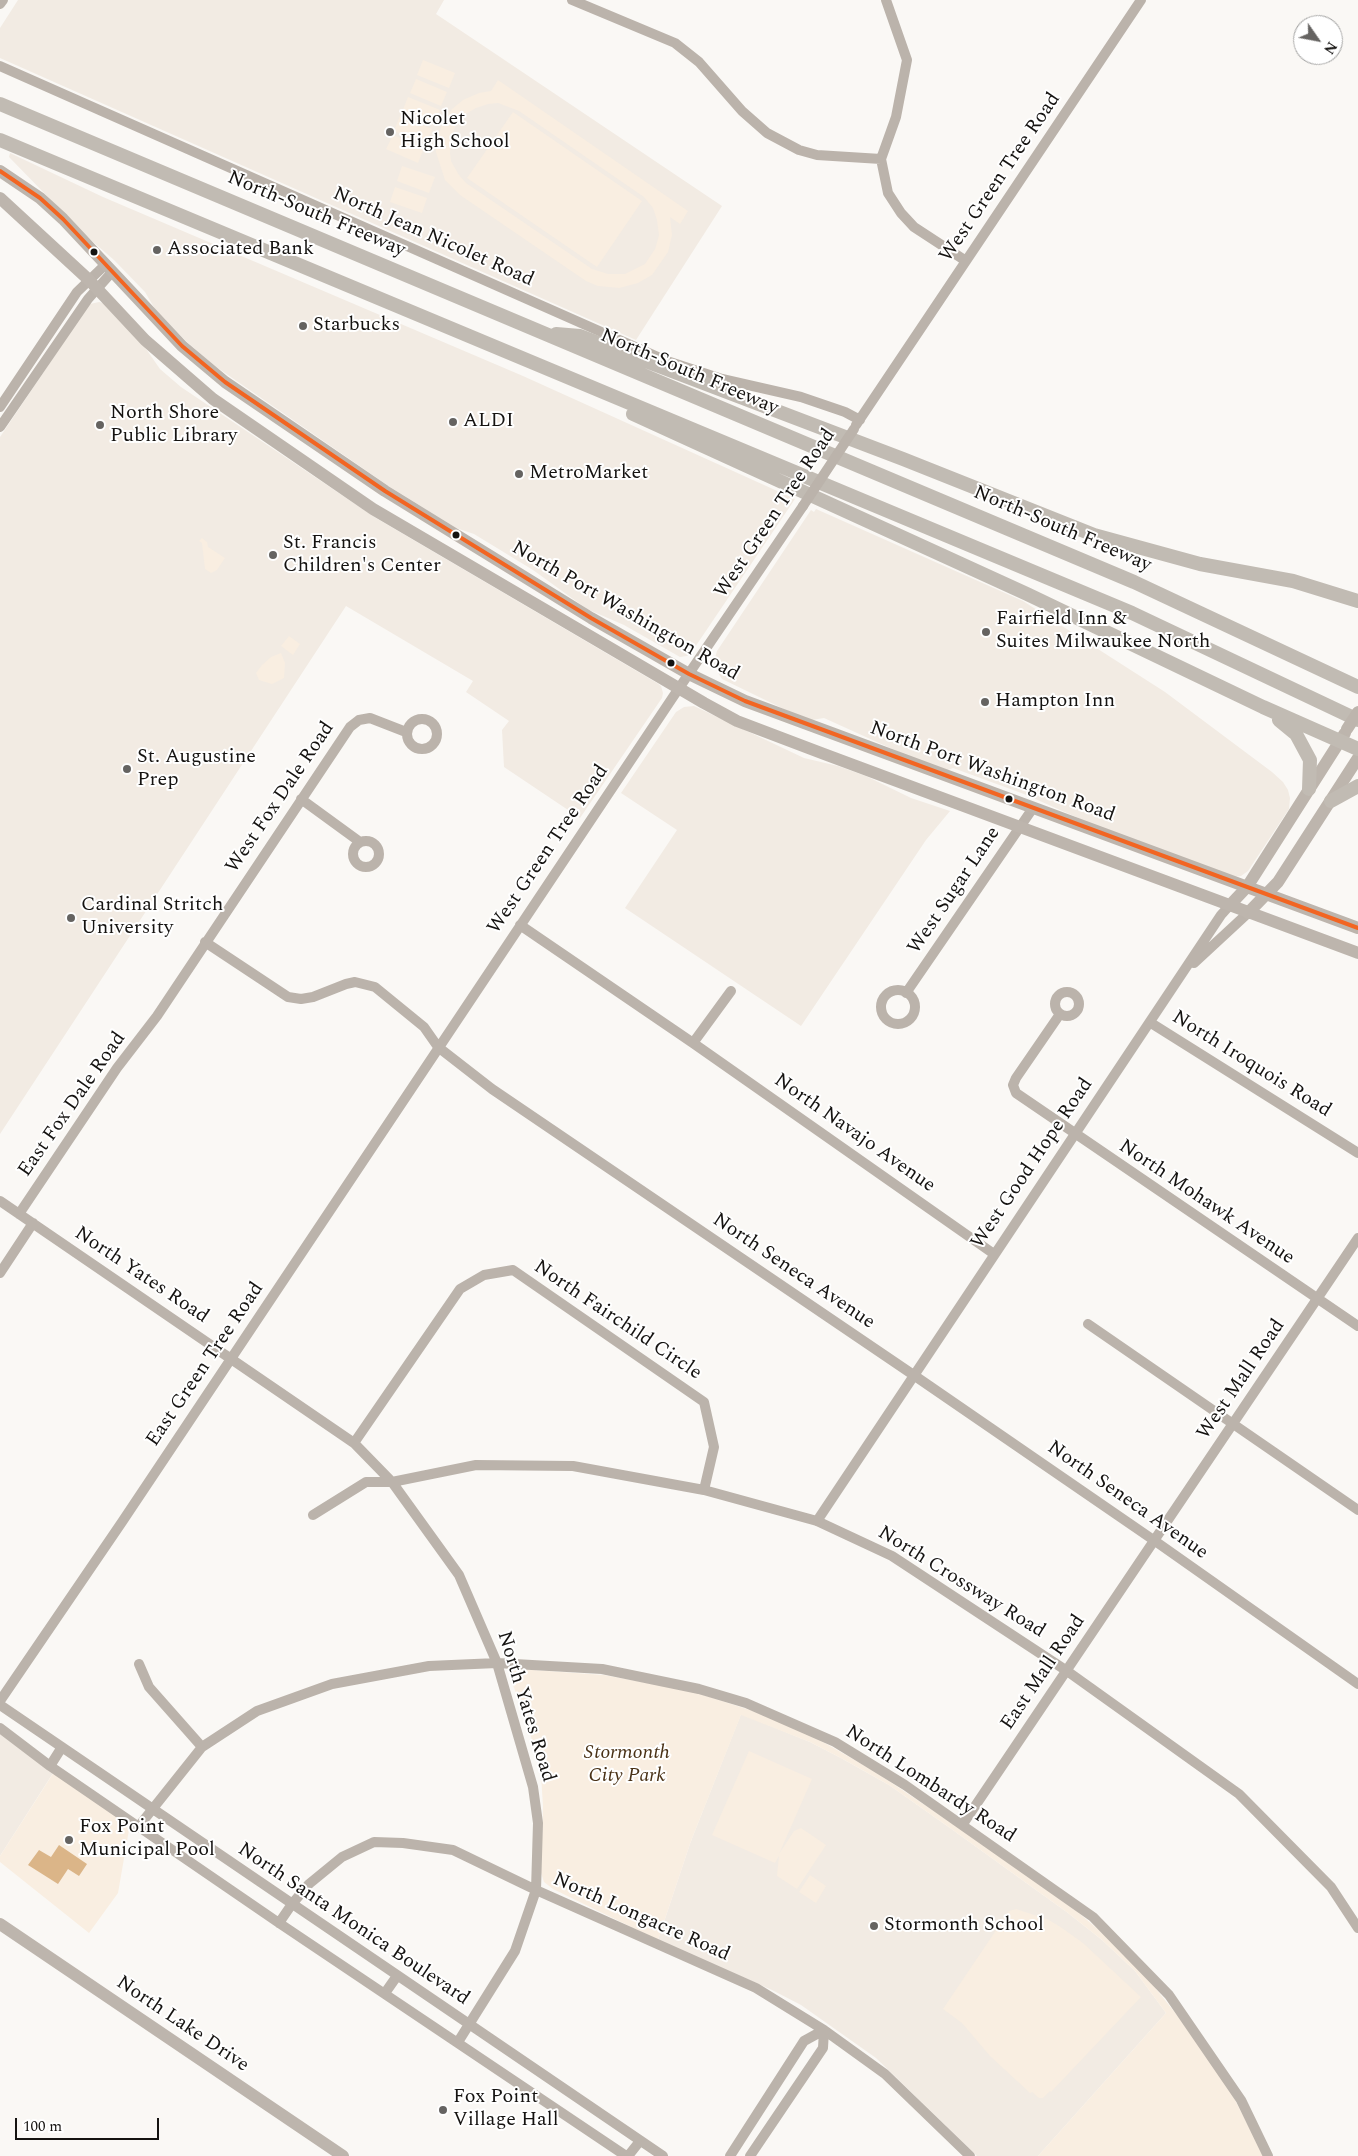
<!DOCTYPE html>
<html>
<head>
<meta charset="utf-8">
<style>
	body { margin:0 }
	#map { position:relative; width:1358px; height:2156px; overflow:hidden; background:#faf8f5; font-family:Spectral,serif }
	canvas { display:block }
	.north { position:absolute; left:1293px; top:15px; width:50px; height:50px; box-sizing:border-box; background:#fff; border:1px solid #a1a1a0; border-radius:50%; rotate:123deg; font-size:14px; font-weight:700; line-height:20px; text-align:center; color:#151311 }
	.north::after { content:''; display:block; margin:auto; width:18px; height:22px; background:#656361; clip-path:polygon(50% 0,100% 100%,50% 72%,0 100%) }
	.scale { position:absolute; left:15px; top:2118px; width:144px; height:22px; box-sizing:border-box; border:2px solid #151311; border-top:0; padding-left:6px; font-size:15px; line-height:18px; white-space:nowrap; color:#151311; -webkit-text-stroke:4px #fff; paint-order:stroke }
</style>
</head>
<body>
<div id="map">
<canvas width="1358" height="2156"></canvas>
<div class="north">N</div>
<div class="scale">100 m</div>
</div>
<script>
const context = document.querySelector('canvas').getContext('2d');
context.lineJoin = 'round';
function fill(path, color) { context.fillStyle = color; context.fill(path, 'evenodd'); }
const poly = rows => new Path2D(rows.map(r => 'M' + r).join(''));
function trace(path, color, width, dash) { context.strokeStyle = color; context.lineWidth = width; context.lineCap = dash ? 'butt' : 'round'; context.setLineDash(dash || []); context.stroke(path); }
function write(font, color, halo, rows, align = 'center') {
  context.font = font + ' Spectral,serif'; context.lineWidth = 4; context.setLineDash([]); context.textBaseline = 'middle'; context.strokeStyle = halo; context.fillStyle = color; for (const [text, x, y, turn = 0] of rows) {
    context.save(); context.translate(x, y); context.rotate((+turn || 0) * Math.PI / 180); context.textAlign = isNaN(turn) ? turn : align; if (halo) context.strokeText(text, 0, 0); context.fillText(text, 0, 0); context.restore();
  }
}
const built = poly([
	[18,0,444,0,436,14,722,206,636,340,0,58,0,28],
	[10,153,103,197,523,376,795,499,691,653,687,656,680,657,624,625,587,609,533,570,474,534,456,528,390,487,212,364,186,341,155,309,145,292,114,260,84,234,9,157],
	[99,302,103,303,144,346,160,369,181,387,376,518,657,683,661,686,663,693,662,698,580,818,504,767,502,730,509,721,466,692,473,681,346,606,0,1134,0,437,86,309,90,304],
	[816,509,1023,601,1165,692,1272,772,1283,782,1288,790,1290,798,1289,809,1248,871,1241,876,1234,877,1094,825,1024,794,953,768,948,770,910,757,824,718,812,720,790,712,722,679,713,665,717,651,811,510,814,512],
	[694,706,804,758,838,766,866,776,911,798,950,811,926,840,801,1026,625,908,677,830,621,793,676,712,684,707],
	[741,1714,810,1742,841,1758,889,1785,950,1828,1068,1913,1102,1940,1135,1971,1166,2013,1038,2156,977,2156,876,2058,801,2005,772,1990,658,1940,691,1841],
	[0,1728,55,1770,0,1856]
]);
const green = poly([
	[423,60,455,73,449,88,417,75],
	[416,79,447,92,441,106,410,93],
	[498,80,688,211,680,224,670,217,672,235,668,252,652,275,638,283,619,288,598,286,586,281,460,195,445,180,436,152,436,142,443,122,452,109,463,100,479,93,491,91],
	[498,103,519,111,644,197,653,208,657,220,659,235,655,249,645,264,625,274,608,274,592,269,466,183,459,175,451,161,450,153,451,139,455,127,464,115,476,108,488,104],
	[408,97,440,110,434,125,402,112],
	[513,112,642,201,597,267,467,178],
	[400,116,432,129,426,144,394,131],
	[393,135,424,148,418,163,386,149],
	[402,166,435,177,429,193,397,181],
	[395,187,427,198,422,213,390,202],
	[202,538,207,542,208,547,225,558,217,570,211,573,205,569,202,543,199,541],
	[289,636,300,644,293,655,281,646],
	[281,653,285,663,284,678,272,684,259,680,256,673,262,665,271,657],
	[519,1669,604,1675,691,1691,753,1711,816,1738,874,1771,971,1836,1073,1908,1107,1937,1144,1974,1185,2025,1233,2096,1264,2156,1038,2156,1166,2013,1135,1971,1102,1940,1068,1913,950,1828,889,1785,841,1758,810,1742,741,1715,691,1841,658,1940,553,1889,544,1882,541,1873,543,1806,541,1775,528,1725,510,1677,513,1671],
	[749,1751,812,1779,779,1854,794,1831,801,1828,826,1845,797,1889,777,1876,779,1856,775,1863,712,1835],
	[54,1772,130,1824,118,1893,89,1933,0,1862,0,1856],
	[810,1875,826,1886,816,1903,799,1892],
	[1016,1909,1049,1920,1062,1928,1083,1943,1141,1997,1051,2092,1050,2091,1043,2098,1039,2098,1032,2092,1030,2093,990,2056,962,2023,943,2009,1009,1911]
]);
const water = poly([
	[59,1845,87,1864,79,1876,68,1869,58,1884,28,1865,39,1850,51,1857]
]);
const minor = poly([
	[572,0,675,43,699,62,742,111,767,133,799,150,817,155,881,159],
	[886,0,907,60,896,117,881,159,888,193,901,213,914,227,966,261],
	[0,4,3,0],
	[0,66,667,361,722,379,801,397,845,412,860,420],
	[0,407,77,292,105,265],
	[856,425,1141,0],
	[0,427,88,299,112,272],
	'407 734a15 15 0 1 1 30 0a15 15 0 1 1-30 0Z',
	[301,799,360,842],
	'353 854a13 13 0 1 1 26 0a13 13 0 1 1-26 0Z',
	[520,925,693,1043,994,1254],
	[205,942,288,997,301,999,313,997,346,984,355,982,375,987,424,1027,438,1047,492,1089,915,1376,1155,1541,1358,1684],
	[1194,963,1248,913],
	'881 1007a17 17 0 1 1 34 0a17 17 0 1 1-34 0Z',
	'1055 1004a12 12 0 1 1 24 0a12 12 0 1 1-24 0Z',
	[906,993,1033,808],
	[1060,1014,1016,1078,1013,1085,1016,1093,1358,1326],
	[1151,1023,1358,1153],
	[693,1043,731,991],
	[0,1201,354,1443,392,1482,459,1575,497,1663,533,1787,538,1823,536,1890,515,1951,458,2042],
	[19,1214,117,1068,157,1016,350,727,359,720,370,718,406,732],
	[0,1273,33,1223],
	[1088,1324,1358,1510],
	[354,1443,460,1289,484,1275,513,1270,704,1402,714,1447,704,1490],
	[313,1515,366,1482,392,1482,476,1465,573,1466,704,1490,817,1521,892,1556,1067,1671,1239,1794,1331,1887,1358,1928],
	[817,1521,1221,915,1230,905],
	[139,1664,149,1687,202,1747],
	[0,1701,122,1522,673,697,803,506],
	[0,1705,663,2156],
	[0,1728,50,1766,279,1923,626,2156],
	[50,1766,62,1747],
	[963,1824,1358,1238],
	[139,1826,202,1747,257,1711,332,1684,429,1666,497,1663,602,1669,699,1689,746,1703,835,1742,905,1785,1093,1917,1169,1995,1241,2100,1268,2156],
	[279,1923,292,1904,309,1884,342,1857,374,1842,403,1843,453,1850,536,1890,756,1988,824,2030,885,2074,970,2156],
	[385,1993,397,1976],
	[628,2156,640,2141],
	[730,2156,804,2041,824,2030],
	[750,2156,823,2048,824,2030]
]);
const major = poly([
	[0,171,40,198,63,219,182,346,225,382,385,491,591,618,689,674,745,701,1358,928],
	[0,198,89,280,145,340,213,399,373,509,704,703,737,721,824,754,1358,953],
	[1230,905,1247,887,1345,733],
	[1248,913,1278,882,1358,758],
	[0,1924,343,2156]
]);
const highway = poly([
	[0,104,1134,582,1358,687],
	[0,140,1132,613,1358,720],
	[556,334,580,336,903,459,1094,535,1200,564,1293,581,1358,601],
	[633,414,1027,594,1263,707,1358,749],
	[1279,720,1296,734,1310,760,1309,789],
	[1331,801,1358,786]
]);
const minorBridge = poly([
	[803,506,854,429]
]);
const majorBridge = poly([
	[1347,729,1358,712]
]);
const bus1 = poly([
	[0,171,40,198,63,219,182,346,225,382,385,491,591,618,689,674,745,701,1358,928]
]);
const markers = [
	[390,132,5,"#656361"],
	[157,250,5,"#656361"],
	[94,252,4.5,"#151311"],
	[303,326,5,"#656361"],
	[453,422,5,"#656361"],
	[100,425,5,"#656361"],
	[519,474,5,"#656361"],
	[456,535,4.5,"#151311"],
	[273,555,5,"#656361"],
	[986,632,5,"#656361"],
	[671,663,4.5,"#151311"],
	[985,702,5,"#656361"],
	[127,769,5,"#656361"],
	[1009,799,4.5,"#151311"],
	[71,918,5,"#656361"],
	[69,1840,5,"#656361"],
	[874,1926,5,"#656361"],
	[443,2110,5,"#656361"]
];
const poiNames = [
	["Nicolet",400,120],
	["High School",400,143],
	["Associated Bank",167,250],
	["Starbucks",313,326],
	["North Shore",110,414],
	["Public Library",110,437],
	["ALDI",463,422],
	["MetroMarket",529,474],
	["St. Francis",283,544],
	["Children's Center",283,567],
	["Fairfield Inn &",996,620],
	["Suites Milwaukee North",996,643],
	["Hampton Inn",995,702],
	["St. Augustine",137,758],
	["Prep",137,781],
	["Cardinal Stritch",81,906],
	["University",81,929],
	["Fox Point",79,1828],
	["Municipal Pool",79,1851],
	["Stormonth School",884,1926],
	["Fox Point",453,2098],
	["Village Hall",453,2121]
];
const streetNames = [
	["West Green Tree Road",1001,178,-56],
	["North-South Freeway",316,215,23],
	["North Jean Nicolet Road",433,238,24],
	["North-South Freeway",689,373,23],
	["West Green Tree Road",776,514,-56],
	["North-South Freeway",1062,530,23],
	["North Port Washington Road",625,612,30],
	["North Port Washington Road",992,773,20],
	["West Fox Dale Road",281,798,-56],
	["West Green Tree Road",549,850,-56],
	["West Sugar Lane",955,891,-56],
	["North Iroquois Road",1251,1065,32],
	["East Fox Dale Road",73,1105,-55],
	["North Navajo Avenue",854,1134,35],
	["West Good Hope Road",1033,1164,-56],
	["North Mohawk Avenue",1206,1203,34],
	["North Seneca Avenue",793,1272,34],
	["North Yates Road",141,1276,34],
	["North Fairchild Circle",617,1321,34],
	["East Green Tree Road",206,1365,-56],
	["West Mall Road",1242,1380,-56],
	["North Seneca Avenue",1127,1501,35],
	["North Crossway Road",961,1583,32],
	["East Mall Road",1044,1673,-56],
	["North Yates Road",525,1707,73],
	["North Lombardy Road",930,1785,33],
	["North Longacre Road",641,1918,24],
	["North Santa Monica Boulevard",353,1925,34],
	["North Lake Drive",182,2025,34]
];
const parkNames = [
	["Stormonth",627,1754],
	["City Park",627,1777]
];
fill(built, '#f2ebe3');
fill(green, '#f9eee1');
fill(water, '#dbb588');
trace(minor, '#bbb3ab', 10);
trace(major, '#bdb5ad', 12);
trace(highway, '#c1bbb3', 14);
trace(minorBridge, '#bbb3ab', 10);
trace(majorBridge, '#bdb5ad', 12);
trace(bus1, '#f26522', 4);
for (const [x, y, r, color] of markers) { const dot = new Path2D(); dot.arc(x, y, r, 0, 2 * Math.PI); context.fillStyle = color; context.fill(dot); trace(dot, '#fff', 2); }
write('20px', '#151311', '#fff', poiNames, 'left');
write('20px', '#151311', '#fff', streetNames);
write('italic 20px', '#493116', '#fff', parkNames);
</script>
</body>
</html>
